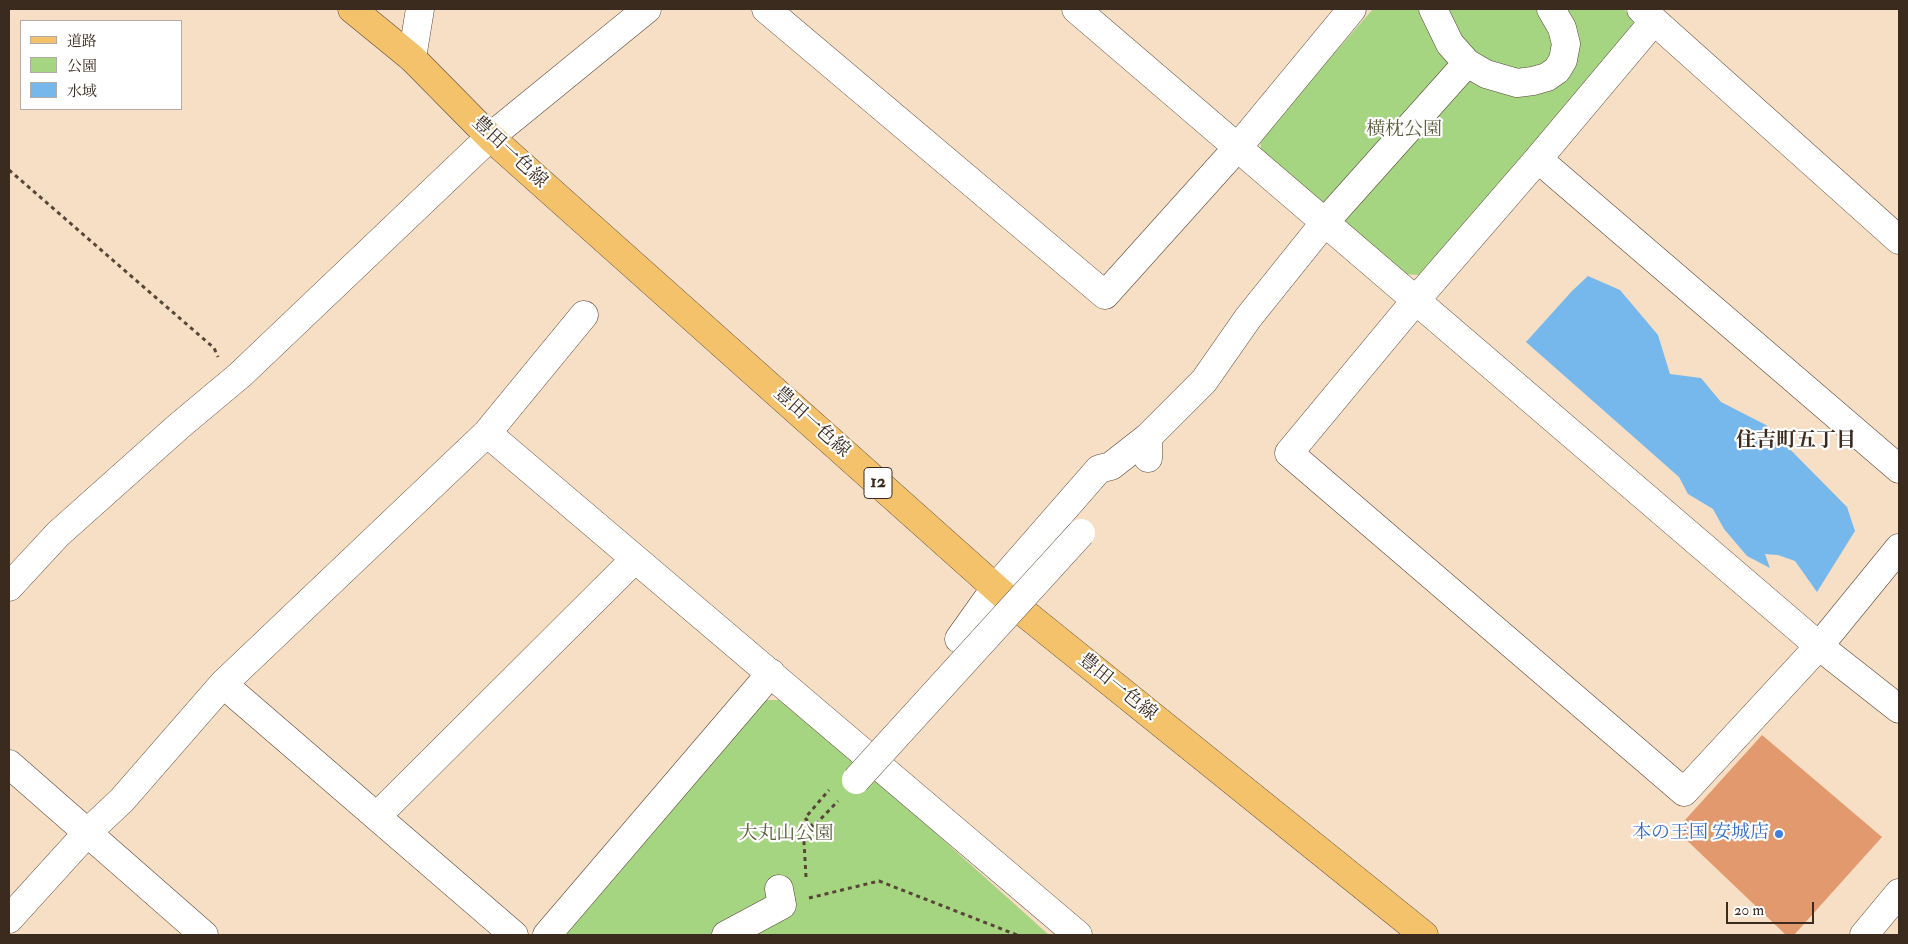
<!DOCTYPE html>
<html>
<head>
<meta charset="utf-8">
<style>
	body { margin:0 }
	#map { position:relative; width:1908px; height:944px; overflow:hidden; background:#f6dfc5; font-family:"IM FELL Double Pica","Noto Serif JP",serif }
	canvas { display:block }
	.frame { position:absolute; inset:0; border:10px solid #3b2a1e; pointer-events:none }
	.legend { position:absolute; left:20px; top:20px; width:162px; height:90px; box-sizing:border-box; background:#fff; border:1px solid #b1aaa5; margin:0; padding:6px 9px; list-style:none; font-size:15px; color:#3b2a1e }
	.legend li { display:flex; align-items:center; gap:10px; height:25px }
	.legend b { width:25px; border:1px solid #b1aaa5 }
	.scale { position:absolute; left:1726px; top:902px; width:88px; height:22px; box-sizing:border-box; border:2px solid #3b2a1e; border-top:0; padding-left:6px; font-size:15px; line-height:18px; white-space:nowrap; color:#3b2a1e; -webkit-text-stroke:4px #fff; paint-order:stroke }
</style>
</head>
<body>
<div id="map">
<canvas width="1908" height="944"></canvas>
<div class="frame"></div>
<ul class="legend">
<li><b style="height:6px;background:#f3c26a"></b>道路</li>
<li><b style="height:14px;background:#a6d582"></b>公園</li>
<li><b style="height:14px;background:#77b8ec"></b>水域</li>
</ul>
<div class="scale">20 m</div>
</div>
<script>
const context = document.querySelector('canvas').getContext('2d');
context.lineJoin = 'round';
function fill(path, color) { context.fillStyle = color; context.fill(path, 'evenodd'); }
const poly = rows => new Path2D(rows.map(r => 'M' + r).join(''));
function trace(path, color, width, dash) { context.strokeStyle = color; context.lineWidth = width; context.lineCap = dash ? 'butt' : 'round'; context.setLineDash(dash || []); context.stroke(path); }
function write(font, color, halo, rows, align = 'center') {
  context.font = font + ' "IM FELL Double Pica","Noto Serif JP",serif'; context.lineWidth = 4.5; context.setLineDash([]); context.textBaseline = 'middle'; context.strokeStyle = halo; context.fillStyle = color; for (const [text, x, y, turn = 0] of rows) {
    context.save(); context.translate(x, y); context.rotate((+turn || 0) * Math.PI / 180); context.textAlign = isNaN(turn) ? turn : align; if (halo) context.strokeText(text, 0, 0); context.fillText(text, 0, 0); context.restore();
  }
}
const green = poly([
	[1373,9,1623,9,1633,17,1634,27,1419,275,1403,274,1261,152,1260,138],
	[766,700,779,700,861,766,1049,935,564,935]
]);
const water = poly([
	[1588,276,1620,290,1658,335,1670,374,1701,378,1721,402,1766,425,1847,507,1855,531,1817,592,1795,561,1778,555,1765,554,1770,568,1747,556,1724,529,1713,509,1688,494,1679,477,1526,342,1572,291]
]);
const building = poly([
	[1762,735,1882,837,1794,935,1786,935,1676,830]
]);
const path = poly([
	[9,170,214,348,218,357],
	[813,827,805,818,829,790],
	[806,877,804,842,813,827,838,801],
	[809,898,879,881,1017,935]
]);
const minor = poly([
	[766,9,1105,295,1238,147,1352,9],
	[1076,9,1819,646,1899,709],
	[1433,9,1450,44,1467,63,1486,74,1517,83,1533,81,1547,77,1557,70,1563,60,1566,44,1562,28,1551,9],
	[1641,9,1899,240],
	[1654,21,1538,159,1416,300,1289,453,1684,792,1819,646,1899,548],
	[412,58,420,9],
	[1538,159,1899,469],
	[487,433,1078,935],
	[1148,458,1148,437,1204,381,1248,318,1325,222,1467,63],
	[9,587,58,534,179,426,240,375,490,137,647,9],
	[959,639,996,587,1099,469,1111,466,1148,437],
	[223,684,514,935],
	[9,764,204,935],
	[377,816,635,559],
	[9,919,88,832,122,800,223,684,487,433,584,315],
	[547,935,771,673],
	[726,935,782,905,779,889],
	[1864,935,1899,893]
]);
const major = poly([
	[352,9,412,58,490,137,1017,607,1424,935]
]);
const minorBridge = poly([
	[856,780,1081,533]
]);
const markers = [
	[1779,834,5,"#3f7fe0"]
];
const shields = [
	[878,483,28]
];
const shieldNames = [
	["12",878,483]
];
const parkNames = [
	["横枕公園",1404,131],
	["大丸山公園",786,835]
];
const streetNames = [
	["豊田一色線",509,153,43],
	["豊田一色線",811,423,42],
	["豊田一色線",1117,688,39]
];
const shopNames = [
	["本の王国 安城店",1769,834]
];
const neighbourhoodNames = [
	["住吉町五丁目",1796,442]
];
fill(green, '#a6d582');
fill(water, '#77b8ec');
fill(building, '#e2996e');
trace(minor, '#574537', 29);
trace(major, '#574537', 29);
trace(path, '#574537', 3, [4, 4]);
trace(minor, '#fff', 28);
trace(major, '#f3c26a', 28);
trace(minorBridge, '#574537', 29, []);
trace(minorBridge, '#fff', 28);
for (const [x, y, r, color] of markers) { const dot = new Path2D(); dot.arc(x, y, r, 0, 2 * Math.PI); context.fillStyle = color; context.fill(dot); trace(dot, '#fff', 2); }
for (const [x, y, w] of shields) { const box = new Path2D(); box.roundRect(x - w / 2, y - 15.5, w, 31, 4); context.fillStyle = '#fff'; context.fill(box); trace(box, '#3b2a1e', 1); }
write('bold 18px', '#3b2a1e', null, shieldNames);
write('19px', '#5b5d3c', '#fff', parkNames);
write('19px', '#3b2a1e', '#fff', streetNames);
write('19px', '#366cbe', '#fff', shopNames, 'right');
write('bold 20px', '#3b2a1e', '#fff', neighbourhoodNames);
</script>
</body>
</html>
